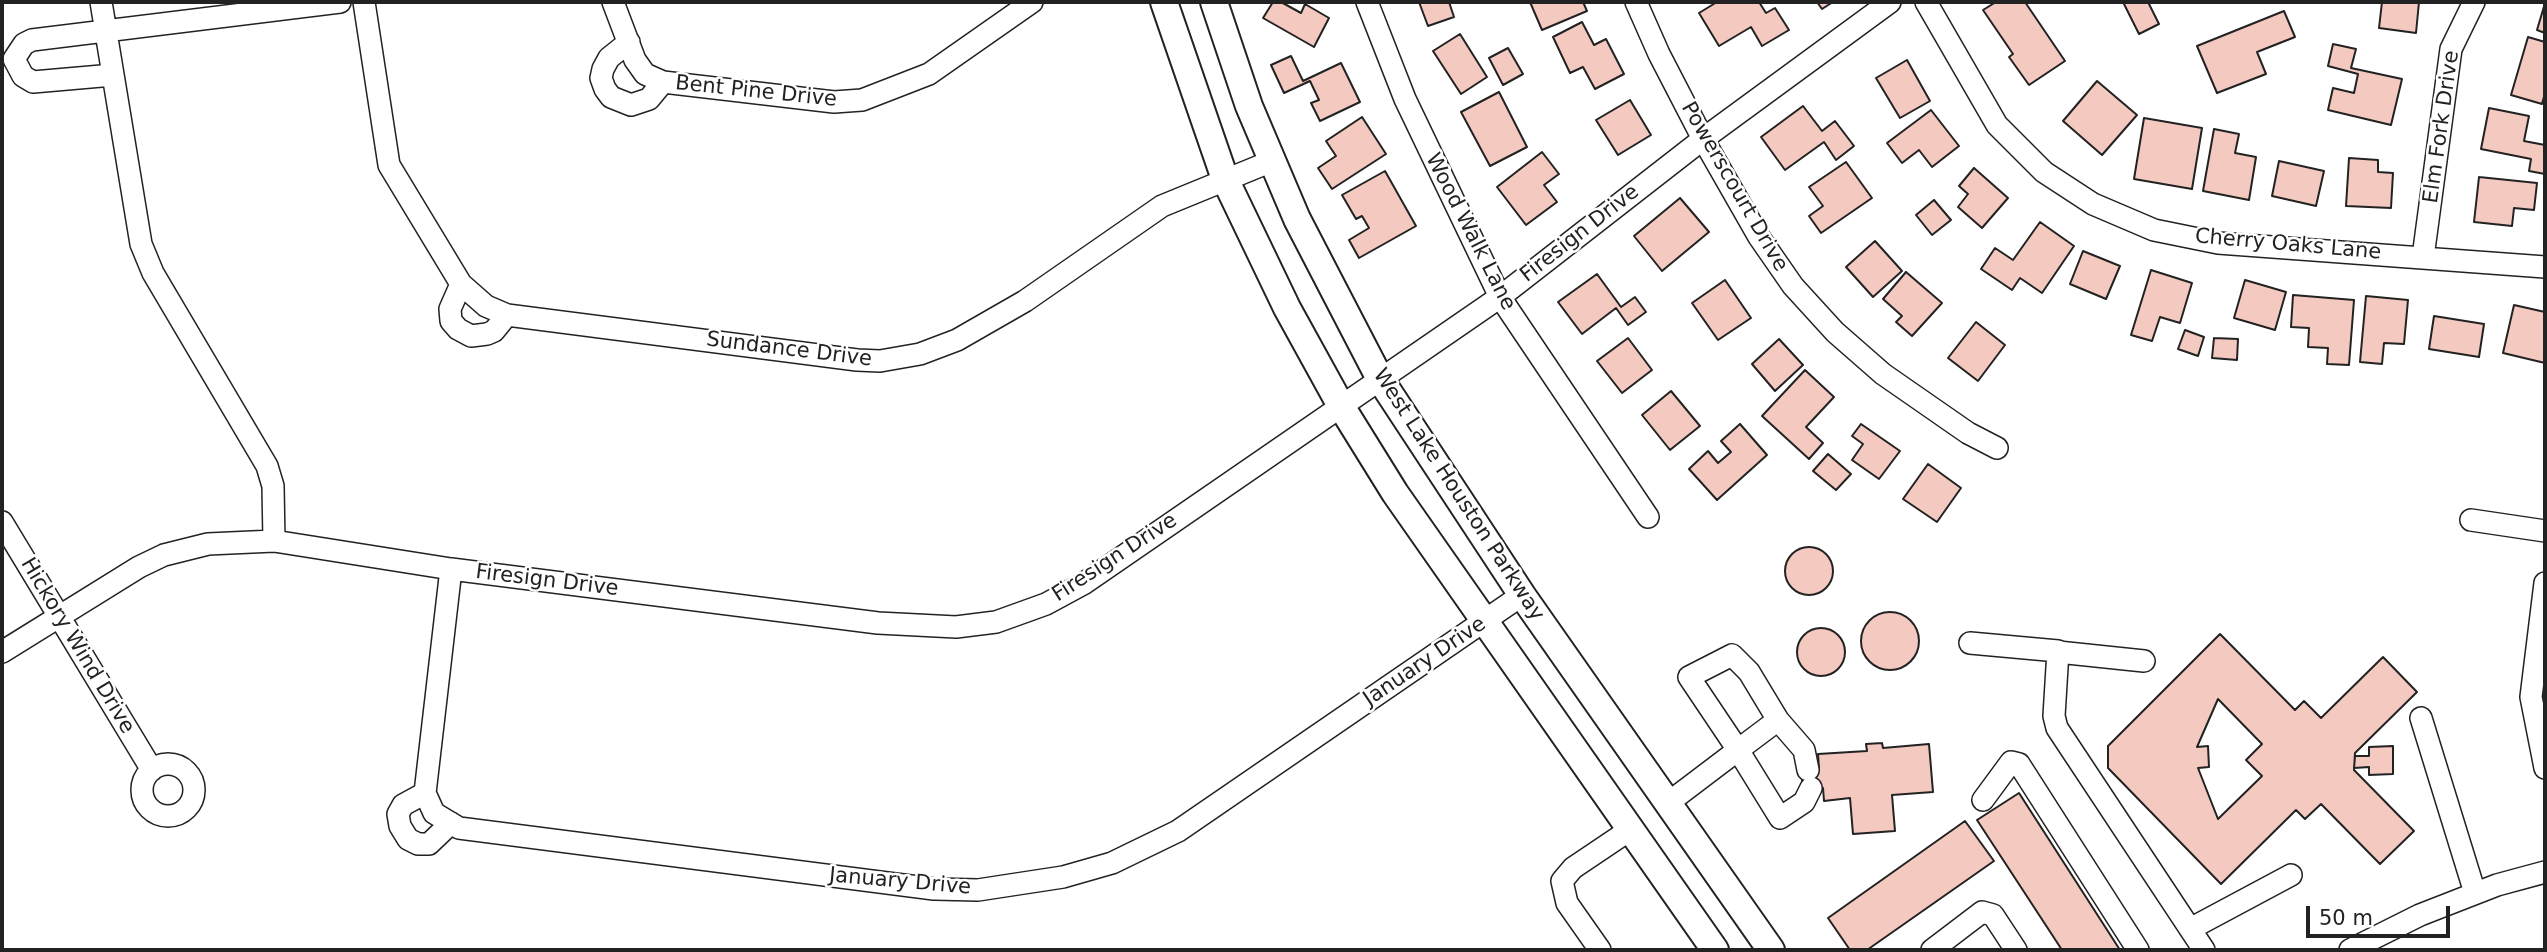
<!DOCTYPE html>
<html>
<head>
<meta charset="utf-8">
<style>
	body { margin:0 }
	#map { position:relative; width:2547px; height:952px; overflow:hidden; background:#fff; font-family:"DejaVu Sans",sans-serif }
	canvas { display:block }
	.frame { position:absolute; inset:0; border:4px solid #222; pointer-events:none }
	.scale { position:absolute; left:2306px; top:906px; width:144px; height:32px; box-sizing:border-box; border:4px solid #222; border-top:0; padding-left:9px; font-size:21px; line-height:24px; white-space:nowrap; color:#222; -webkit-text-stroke:5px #fff; paint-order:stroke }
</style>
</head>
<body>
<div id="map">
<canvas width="2547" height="952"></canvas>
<div class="frame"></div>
<div class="scale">50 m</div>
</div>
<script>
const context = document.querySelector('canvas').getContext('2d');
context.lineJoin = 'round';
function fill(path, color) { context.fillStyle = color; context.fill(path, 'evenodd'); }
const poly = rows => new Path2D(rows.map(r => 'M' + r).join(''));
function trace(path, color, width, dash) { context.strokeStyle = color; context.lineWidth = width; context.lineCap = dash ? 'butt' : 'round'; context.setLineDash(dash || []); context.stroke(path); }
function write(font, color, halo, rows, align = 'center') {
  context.font = font + ' "DejaVu Sans",sans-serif'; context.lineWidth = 5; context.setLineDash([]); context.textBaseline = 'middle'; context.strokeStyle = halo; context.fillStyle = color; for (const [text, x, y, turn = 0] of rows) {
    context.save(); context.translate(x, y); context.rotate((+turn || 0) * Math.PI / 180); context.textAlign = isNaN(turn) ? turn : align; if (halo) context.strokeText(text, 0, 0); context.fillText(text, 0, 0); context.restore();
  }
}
const building = poly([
	[1273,2,1281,2,1301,13,1305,4,1329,18,1314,47,1263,18,1273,2],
	[1419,2,1449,2,1454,17,1428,26,1419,2],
	[1530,2,1583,2,1587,11,1542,30,1530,2],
	[1717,2,1759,2,1766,13,1775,8,1789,30,1762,46,1751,27,1719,46,1699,13,1717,2],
	[1817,2,1833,2,1822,9,1817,2],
	[1996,2,2025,2,2065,61,2029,85,2009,57,2013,54,1983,10,1996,2],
	[2123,2,2148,2,2159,24,2139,34,2123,2],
	[2382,2,2419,2,2416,33,2379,28,2382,2],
	[2545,3,2545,33,2537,30,2545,3],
	[2284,11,2295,37,2257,52,2266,74,2217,93,2197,46,2284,11],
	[1582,22,1594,45,1606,39,1624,74,1595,89,1583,67,1570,73,1553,37,1582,22],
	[1460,34,1487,77,1461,94,1433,51,1460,34],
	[2528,37,2545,42,2545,93,2542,104,2511,95,2528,37],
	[2333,44,2356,49,2351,68,2402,79,2391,125,2328,110,2333,88,2354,93,2358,74,2328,66,2333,44],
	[1508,48,1523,74,1503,85,1489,58,1508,48],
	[1291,56,1303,81,1341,63,1360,102,1320,121,1311,103,1319,100,1310,81,1284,93,1271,65,1291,56],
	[1907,60,1930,101,1900,118,1876,78,1907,60],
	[2097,81,2137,115,2102,155,2063,121,2097,81],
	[1499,92,1527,147,1490,166,1461,112,1499,92],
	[1630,100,1651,135,1618,155,1596,120,1630,100],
	[1803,106,1822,131,1835,121,1854,146,1836,160,1824,142,1785,170,1761,137,1803,106],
	[2489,108,2529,116,2524,141,2545,145,2545,174,2529,171,2531,159,2481,149,2489,108],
	[1931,110,1959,146,1932,167,1919,150,1902,163,1887,143,1931,110],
	[1362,117,1386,154,1332,189,1318,168,1336,156,1326,141,1362,117],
	[2144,118,2202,128,2192,189,2134,179,2144,118],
	[2214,129,2239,134,2235,153,2256,157,2249,200,2203,191,2214,129],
	[1542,152,1559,174,1544,185,1557,202,1526,225,1497,187,1542,152],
	[2349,158,2378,160,2378,172,2393,173,2391,208,2346,206,2349,158],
	[2279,161,2324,171,2316,206,2272,196,2279,161],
	[1846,162,1872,198,1821,233,1809,216,1823,206,1809,187,1846,162],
	[1974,168,2008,198,1982,228,1958,207,1968,194,1959,186,1974,168],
	[1385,171,1416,226,1359,258,1349,240,1369,228,1362,216,1356,219,1342,195,1385,171],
	[2479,177,2537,183,2534,210,2514,208,2512,226,2474,222,2479,177],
	[1680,198,1709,232,1662,271,1634,236,1680,198],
	[1934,200,1951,220,1932,235,1916,215,1934,200],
	[2040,222,2074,246,2042,293,2020,278,2012,290,1981,269,1995,248,2013,260,2040,222],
	[1875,241,1902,271,1873,297,1846,267,1875,241],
	[2083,251,2120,266,2106,299,2070,284,2083,251],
	[2151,270,2192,283,2180,323,2160,317,2152,341,2131,335,2151,270],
	[1906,272,1942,303,1912,336,1896,322,1902,316,1883,299,1906,272],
	[1597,274,1621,307,1635,297,1646,312,1628,325,1616,308,1582,334,1558,302,1597,274],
	[1725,280,1751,318,1718,340,1692,303,1725,280],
	[2245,280,2286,292,2275,330,2234,318,2245,280],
	[2293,295,2354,300,2349,365,2327,364,2328,348,2308,347,2309,328,2291,327,2293,295],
	[2366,296,2408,300,2404,344,2384,343,2382,364,2360,362,2366,296],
	[2514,305,2545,312,2545,363,2503,353,2514,305],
	[2434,316,2484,324,2479,357,2429,349,2434,316],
	[1976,322,2005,345,1978,381,1948,358,1976,322],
	[2185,330,2204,337,2198,356,2178,349,2185,330],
	[1628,338,1652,370,1622,393,1597,361,1628,338],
	[2214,338,2238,339,2237,360,2212,358,2214,338],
	[1779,339,1803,365,1775,391,1752,364,1779,339],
	[1805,370,1834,397,1806,427,1823,443,1809,459,1762,416,1805,370],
	[1671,391,1700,426,1670,450,1642,415,1671,391],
	[1740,424,1767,455,1717,500,1689,469,1708,451,1718,463,1731,452,1721,441,1740,424],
	[1861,424,1900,451,1879,479,1852,460,1863,444,1852,436,1861,424],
	[1828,454,1851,474,1836,490,1813,471,1828,454],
	[1928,464,1961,488,1937,522,1903,499,1928,464],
	'1785 571a24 24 0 1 1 48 0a24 24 0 1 1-48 0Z',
	'1861 641a29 29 0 1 1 58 0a29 29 0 1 1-58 0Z',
	'1797 652a24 24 0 1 1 48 0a24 24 0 1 1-48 0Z',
	[2220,634,2295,710,2304,701,2321,718,2383,657,2417,692,2355,753,2354,770,2414,831,2380,864,2321,804,2305,819,2296,810,2221,884,2108,768,2108,746,2220,634],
	[2218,699,2262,744,2246,760,2262,776,2218,819,2198,768,2209,767,2208,746,2197,747,2218,699],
	[1882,743,1883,748,1929,744,1933,792,1892,795,1895,831,1853,834,1850,798,1824,801,1823,788,1803,789,1801,770,1819,769,1818,754,1867,751,1866,744,1882,743],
	[2393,746,2393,774,2369,775,2369,767,2354,768,2355,756,2369,756,2369,747,2393,746],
	[2019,793,2120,950,2062,950,1977,820,2019,793],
	[1965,821,1994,861,1867,950,1850,950,1828,918,1965,821]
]);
const minor = poly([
	[101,2,141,244,153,273,267,466,273,486,274,541],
	[364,2,389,165,461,284,486,306,507,315,857,360,880,361,920,354,957,340,1025,301,1162,206,1272,161],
	[613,2,635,60,645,74,663,82,834,102,862,100,929,74,1032,2],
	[1367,2,1405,99,1500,297,1648,517],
	[1636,2,1659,54,1703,139,1759,237,1793,286,1835,332,1883,374,1968,433,1997,448],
	[1926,2,1997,125,2044,172,2093,204,2154,230,2218,243,2545,267],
	[629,42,609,58,603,69,601,78,605,89,611,97,631,105,649,99,663,82],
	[113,75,33,82,23,76,14,59,24,44,32,40,340,2],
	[2423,257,2451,49,2474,2],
	[461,284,450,309,451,321,458,329,471,336,487,334,494,331,507,315],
	[2471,520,2545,531],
	[2,522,152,770],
	[451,569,425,793,434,813,459,828,934,889,978,890,1063,877,1112,863,1178,831,1522,595],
	[2545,583,2531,697,2545,768],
	[1970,643,2058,651,2054,716,2057,728,2204,950],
	[2,652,139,567,164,555,208,544,274,541,451,569,878,623,956,627,996,622,1046,604,1083,584,1500,297,1703,139,1890,2],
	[2058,652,2144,661],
	[2421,718,2475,893],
	[1778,720,1738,750,1780,818,1804,802,1811,788],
	'142 790a26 26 0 1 1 52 0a26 26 0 1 1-52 0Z',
	[425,793,403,805,398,814,400,826,408,839,418,844,429,844,451,823],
	[1983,800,2011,762,2019,764,2138,950],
	[1668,803,1738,750,1689,677,1732,655,1749,672,1778,720,1804,750,1808,770],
	[2190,929,2291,875],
	[1600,950,1567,903,1562,881,1573,868,1631,829],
	[1932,950,1982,912,1993,915,2016,950],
	[2350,950,2420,915,2497,885,2545,872]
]);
const major = poly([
	[1164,2,1225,179,1287,308,1341,406,1395,493,1715,950],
	[1214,2,1249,106,1297,219,1380,379,1522,595,1771,950]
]);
const streetNames = [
	["Bent Pine Drive",756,92,6],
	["Elm Fork Drive",2442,127,-82],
	["Powerscourt Drive",1734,187,60],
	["Wood Walk Lane",1470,232,63],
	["Firesign Drive",1580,234,-38],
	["Cherry Oaks Lane",2288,245,5],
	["Sundance Drive",789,350,7],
	["West Lake Houston Parkway",1458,495,57],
	["Firesign Drive",1115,558,-33],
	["Firesign Drive",547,581,7],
	["Hickory Wind Drive",77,646,59],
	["January Drive",1425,662,-34],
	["January Drive",900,882,5]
];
fill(building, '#f3c9c0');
trace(building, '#222', 2);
trace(minor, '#222', 24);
trace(major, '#222', 30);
trace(minor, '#fff', 21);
trace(major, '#fff', 26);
write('21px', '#222', '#fff', streetNames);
</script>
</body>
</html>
